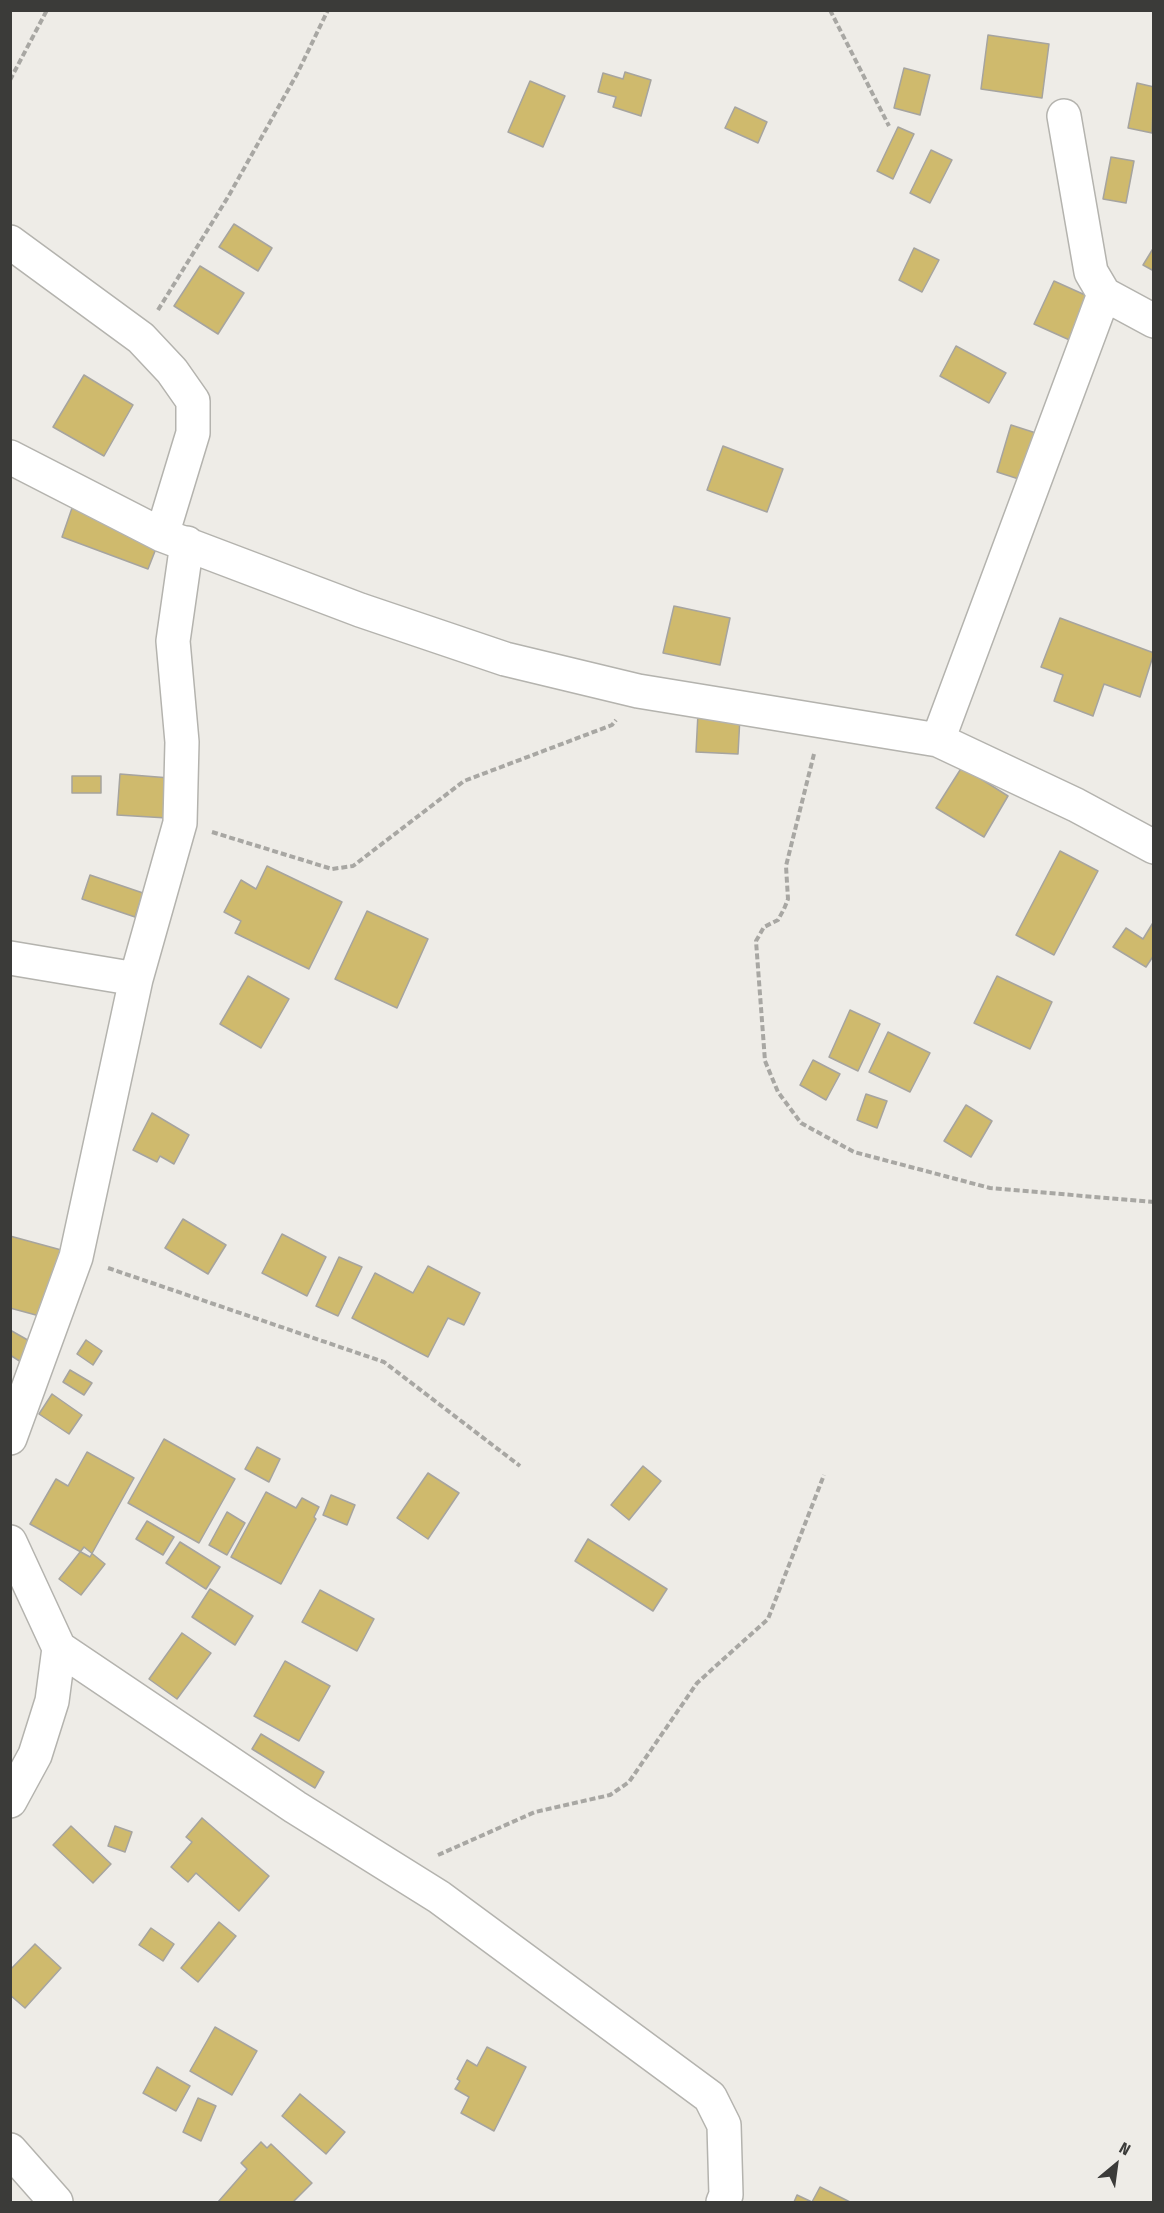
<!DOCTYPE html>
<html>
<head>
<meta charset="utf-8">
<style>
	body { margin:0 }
	#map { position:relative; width:1164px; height:2213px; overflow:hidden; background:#eeece7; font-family:"Fira Sans Condensed",sans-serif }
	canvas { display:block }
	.frame { position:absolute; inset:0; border:12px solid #3b3b39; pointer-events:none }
	.north { position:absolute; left:1086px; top:2135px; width:60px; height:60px; -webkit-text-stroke:4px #eeece7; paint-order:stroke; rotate:29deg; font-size:16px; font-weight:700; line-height:24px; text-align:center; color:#3b3b39 }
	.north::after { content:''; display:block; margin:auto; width:21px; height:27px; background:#3b3b39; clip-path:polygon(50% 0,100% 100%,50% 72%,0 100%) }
</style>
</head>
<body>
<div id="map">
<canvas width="1164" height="2213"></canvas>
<div class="frame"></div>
<div class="north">N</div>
</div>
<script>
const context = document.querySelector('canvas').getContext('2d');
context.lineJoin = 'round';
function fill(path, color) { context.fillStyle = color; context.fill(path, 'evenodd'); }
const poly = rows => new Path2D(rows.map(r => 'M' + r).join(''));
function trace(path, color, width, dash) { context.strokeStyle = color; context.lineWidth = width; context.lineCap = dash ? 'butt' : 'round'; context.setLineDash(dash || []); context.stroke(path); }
const building = poly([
	[988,35,1049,44,1042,98,981,89,988,35],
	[904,68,930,75,920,115,894,108,904,68],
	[625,72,651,80,641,116,613,107,616,97,598,92,603,73,623,79,625,72],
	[530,81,565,96,543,147,508,132,530,81],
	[1137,83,1154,87,1152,133,1128,128,1137,83],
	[735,107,767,122,758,143,725,128,735,107],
	[898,127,914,134,893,179,877,171,898,127],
	[931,150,952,160,930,203,910,193,931,150],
	[1111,157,1134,161,1126,203,1103,199,1111,157],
	[234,224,272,248,258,271,219,247,234,224],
	[1154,247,1154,271,1143,265,1154,247],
	[914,248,939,260,922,292,899,280,914,248],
	[200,266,244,293,218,334,174,306,200,266],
	[1054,281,1094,299,1074,342,1034,324,1054,281],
	[956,346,1006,373,989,403,940,376,956,346],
	[84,375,133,405,104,456,53,427,84,375],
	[1011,425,1039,434,1025,481,997,472,1011,425],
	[723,446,783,469,767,512,707,490,723,446],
	[72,508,159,541,148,569,62,537,72,508],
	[674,606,730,618,720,665,663,653,674,606],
	[1060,618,1154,653,1140,697,1104,684,1093,716,1054,701,1063,675,1041,667,1060,618],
	[698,713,740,717,738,754,696,752,698,713],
	[962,767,1008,796,984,837,936,808,962,767],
	[120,774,170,778,167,818,117,815,120,774],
	[72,776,101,776,101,793,72,793,72,776],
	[1060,851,1098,871,1054,955,1016,935,1060,851],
	[267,866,342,902,309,969,235,933,241,921,224,912,241,880,256,889,267,866],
	[90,875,143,893,135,917,82,899,90,875],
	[367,911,428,939,397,1008,335,979,367,911],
	[1154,921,1154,955,1146,967,1113,947,1126,928,1143,939,1154,921],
	[248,976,289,999,261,1048,220,1024,248,976],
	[997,976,1052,1002,1030,1049,974,1023,997,976],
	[850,1010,880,1024,858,1071,829,1057,850,1010],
	[888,1032,930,1053,910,1092,869,1072,888,1032],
	[813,1060,840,1074,826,1100,800,1085,813,1060],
	[866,1094,887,1101,877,1128,857,1120,866,1094],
	[966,1105,992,1121,971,1157,944,1141,966,1105],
	[152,1113,189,1135,174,1164,160,1156,157,1162,133,1150,152,1113],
	[183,1219,226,1245,208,1274,165,1248,183,1219],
	[282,1234,326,1257,307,1296,262,1273,282,1234],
	[10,1236,65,1251,47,1318,10,1308,10,1236],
	[339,1257,362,1267,338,1316,316,1306,339,1257],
	[428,1266,480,1293,464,1325,448,1318,428,1357,352,1318,375,1273,413,1293,428,1266],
	[10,1330,33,1343,21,1362,10,1355,10,1330],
	[86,1340,102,1351,93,1365,77,1354,86,1340],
	[70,1370,92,1383,84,1395,63,1382,70,1370],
	[52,1394,82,1415,69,1434,39,1414,52,1394],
	[164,1439,235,1479,199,1543,128,1503,164,1439],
	[257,1447,280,1459,269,1482,245,1469,257,1447],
	[87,1452,134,1478,90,1557,30,1524,56,1479,68,1486,87,1452],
	[643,1466,661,1481,629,1520,611,1505,643,1466],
	[428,1473,459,1493,428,1539,397,1518,428,1473],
	[266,1492,296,1508,302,1498,319,1507,314,1517,316,1519,281,1584,231,1557,266,1492],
	[331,1495,355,1505,347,1525,323,1515,331,1495],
	[227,1512,245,1523,227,1555,209,1545,227,1512],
	[147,1521,174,1537,163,1555,136,1539,147,1521],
	[588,1539,667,1589,653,1611,575,1561,588,1539],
	[180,1542,220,1567,206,1589,166,1563,180,1542],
	[84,1547,105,1564,81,1595,59,1579,84,1547],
	[210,1589,253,1616,235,1645,192,1617,210,1589],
	[320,1590,374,1619,357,1651,302,1622,320,1590],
	[182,1633,211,1653,177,1699,149,1679,182,1633],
	[285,1661,330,1686,299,1741,254,1716,285,1661],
	[261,1734,324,1772,315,1788,252,1749,261,1734],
	[202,1818,269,1876,239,1911,196,1873,188,1882,171,1867,192,1842,186,1837,202,1818],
	[71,1826,111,1864,93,1883,53,1845,71,1826],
	[115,1826,132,1832,125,1852,108,1846,115,1826],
	[219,1922,236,1936,198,1982,181,1968,219,1922],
	[151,1928,174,1944,163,1961,139,1945,151,1928],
	[35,1944,61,1968,25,2008,10,1995,10,1970,35,1944],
	[215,2027,257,2051,232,2095,190,2071,215,2027],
	[487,2047,526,2067,494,2131,461,2113,469,2097,455,2089,460,2081,457,2079,467,2060,477,2066,487,2047],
	[157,2067,190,2086,176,2111,143,2093,157,2067],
	[300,2094,345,2132,326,2154,282,2116,300,2094],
	[198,2098,216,2106,201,2141,183,2132,198,2098],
	[261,2142,267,2148,271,2144,312,2183,293,2202,218,2202,247,2169,241,2163,261,2142],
	[820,2187,850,2202,794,2202,797,2195,812,2202,820,2187]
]);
const path = poly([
	[830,10,889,126],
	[10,80,47,10],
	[158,310,228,197,297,74,328,10],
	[814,754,786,866,788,899,784,909,778,920,764,927,756,941,765,1061,778,1092,801,1123,854,1152,990,1188,1154,1202],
	[212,832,332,869,353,866,464,781,612,725,616,720],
	[108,1268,384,1362,520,1466],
	[438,1855,535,1812,610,1795,629,1782,697,1683,768,1619,824,1475]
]);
const minor = poly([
	[1064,116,1091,272,1104,294,1154,321],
	[10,242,141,338,172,371,193,401,193,433,162,535],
	[10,457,162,535,360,610,505,659,638,691,938,740,1076,805,1154,847],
	[938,740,1104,294],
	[10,958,136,979],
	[10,1438,76,1257,136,979,180,823,182,742,173,641,187,543],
	[10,1542,59,1648,52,1701,35,1755,10,1801],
	[59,1648,295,1807,439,1897,710,2097,724,2125,726,2195,723,2202],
	[10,2150,56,2202]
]);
fill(building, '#cfba6d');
trace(building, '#a6a49f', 1.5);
trace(minor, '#b4b3ae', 36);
trace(path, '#a8a7a3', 4, [6, 3]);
trace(minor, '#fff', 33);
</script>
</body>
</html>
